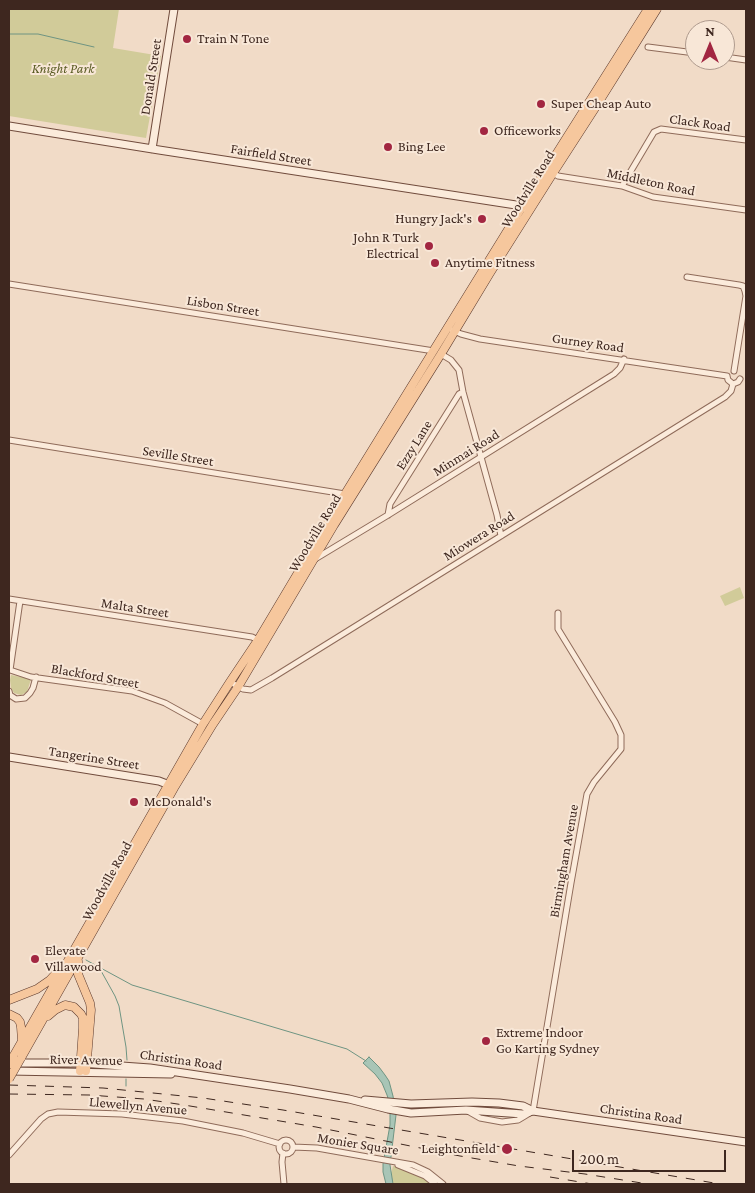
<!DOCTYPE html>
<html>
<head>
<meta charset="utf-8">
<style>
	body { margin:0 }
	#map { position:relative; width:755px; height:1193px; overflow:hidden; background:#f1dbc7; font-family:"Crimson Pro",serif }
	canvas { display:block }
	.frame { position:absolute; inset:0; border:10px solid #3e271f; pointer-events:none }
	.north { position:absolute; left:685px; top:20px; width:50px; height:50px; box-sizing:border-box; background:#f8e7d7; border:1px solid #ae9a8d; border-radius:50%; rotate:0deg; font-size:14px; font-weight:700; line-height:20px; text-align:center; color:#3e271f }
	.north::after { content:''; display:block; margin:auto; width:18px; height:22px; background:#a22641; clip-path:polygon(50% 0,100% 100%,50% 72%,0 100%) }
	.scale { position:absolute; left:572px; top:1150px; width:154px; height:22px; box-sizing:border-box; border:2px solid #3e271f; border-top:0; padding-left:6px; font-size:15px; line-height:18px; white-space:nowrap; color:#3e271f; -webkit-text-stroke:4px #f8e7d7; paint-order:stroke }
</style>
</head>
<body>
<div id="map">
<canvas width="755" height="1193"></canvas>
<div class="frame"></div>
<div class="north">N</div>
<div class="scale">200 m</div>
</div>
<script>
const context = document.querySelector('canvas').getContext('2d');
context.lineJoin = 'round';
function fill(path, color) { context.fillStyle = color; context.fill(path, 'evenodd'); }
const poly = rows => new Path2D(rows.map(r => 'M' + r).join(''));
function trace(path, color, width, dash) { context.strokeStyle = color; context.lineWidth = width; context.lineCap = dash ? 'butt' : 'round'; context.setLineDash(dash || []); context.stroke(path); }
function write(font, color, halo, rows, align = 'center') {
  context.font = font + ' "Crimson Pro",serif'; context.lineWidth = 4; context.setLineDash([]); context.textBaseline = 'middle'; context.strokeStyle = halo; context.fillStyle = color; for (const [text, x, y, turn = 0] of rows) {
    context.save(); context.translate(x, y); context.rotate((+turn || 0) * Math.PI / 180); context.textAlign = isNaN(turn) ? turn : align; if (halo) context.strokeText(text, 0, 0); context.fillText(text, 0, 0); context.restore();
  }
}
const green = poly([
	[9,9,119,9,113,48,161,56,146,138,9,116],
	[740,587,744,598,725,606,720,596],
	[11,675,31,679,27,692,21,695,14,693,11,688,10,680],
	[393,1166,418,1174,428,1180,431,1184,393,1184,391,1174]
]);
const water = poly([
	[369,1057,379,1067,385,1075,389,1081,393,1096,396,1115,390,1165,393,1184,386,1184,383,1172,383,1164,390,1125,390,1105,387,1095,382,1083,375,1074,363,1063,369,1057]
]);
const stream = poly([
	[9,34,38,34,94,47],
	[86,960,132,985,347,1049,366,1061],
	[100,969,115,996,119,1006,126,1047,127,1060],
	[126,1086,126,1079],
	[124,1109,125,1104]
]);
const street = poly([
	[648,47,695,53],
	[725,57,746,60],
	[553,173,558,176,622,186,653,197,746,210],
	[622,186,654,132,661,129,746,140],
	[687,277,739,285,743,286,745,291,746,296,734,371],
	[9,284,434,351],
	[452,330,461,334,480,339,727,376],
	[441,354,451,360,459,370,463,392,497,515,501,536],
	[727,376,728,380,733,384,738,382,740,379],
	[9,440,345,494],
	[388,515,390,504,459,394,463,392],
	[315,559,388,515,614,374,620,368,624,359],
	[9,599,252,637,258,640],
	[20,601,10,670,31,677,132,691,165,703,203,724],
	[230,682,243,689,251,690,272,678,725,397,731,391,733,384],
	[9,691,10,695,16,699,25,698,30,693,33,688,36,677],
	[466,1110,480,1118,502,1122,518,1120,533,1111,571,883,587,794,594,782,621,749,621,735,615,722,558,629,558,613],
	'279 1147a7 7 0 1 1 14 0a7 7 0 1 1-14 0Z',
	[293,1147,317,1148,413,1165,428,1172,443,1184],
	[283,1153,282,1162,284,1184],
	[9,1155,41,1119,48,1114,58,1112,122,1114,183,1121,243,1133,280,1144],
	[398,1165,425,1176,435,1184]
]);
const secondary = poly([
	[9,126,159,150,516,205,527,209],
	[152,149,174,9],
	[9,757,159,781,172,786],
	[14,1063,80,1063,150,1068,290,1089,349,1099,388,1109,411,1113,466,1110,523,1114,533,1111],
	[9,1071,171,1074],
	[365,1100,411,1104,472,1102,499,1103,523,1106,533,1111,746,1142]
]);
const primary = poly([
	[78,961,78,974,90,1003,91,1010,86,1071],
	[9,1000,37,989,50,980,58,971],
	[9,1014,17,1018,20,1022,21,1027,22,1041],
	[48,1016,55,1010,65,1005,74,1007,81,1014,83,1018,83,1028,80,1071],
	[13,1057,203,724,230,682,258,640,345,494,522,207,545,172,648,9],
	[21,1058,174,788,213,724,238,687,334,525,441,354,490,273,553,173,595,108,657,9]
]);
const rail = poly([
	[9,1085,103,1088,203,1098,283,1110,720,1184],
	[9,1094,89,1095,144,1099,184,1105,316,1127,460,1156,519,1166,585,1174,648,1184],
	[550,1177,592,1184]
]);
const primaryBridge = poly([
	[9,1064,13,1057],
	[9,1079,21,1058]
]);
const markers = [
	[187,39,5,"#a22641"],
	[541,104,5,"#a22641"],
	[484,131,5,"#a22641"],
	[388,147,5,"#a22641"],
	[482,219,5,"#a22641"],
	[429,246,5,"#a22641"],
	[435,263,5,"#a22641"],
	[134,802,5,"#a22641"],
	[35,959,5,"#a22641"],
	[486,1041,5,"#a22641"],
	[507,1149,6,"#a22641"]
];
const poiNames = [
	["Train N Tone",197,39],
	["Super Cheap Auto",551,104],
	["Officeworks",494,131],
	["Bing Lee",398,147],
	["Hungry Jack's",472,219,"right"],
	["John R Turk",419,238,"right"],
	["Electrical",419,254,"right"],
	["Anytime Fitness",445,263],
	["McDonald's",144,802],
	["Elevate",45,951],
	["Villawood",45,967],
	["Extreme Indoor",496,1033],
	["Go Karting Sydney",496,1049],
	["Leightonfield",496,1149,"right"]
];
const parkNames = [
	["Knight Park",63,69]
];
const streetNames = [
	["Donald Street",151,77,-81],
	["Clack Road",700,123,8],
	["Fairfield Street",271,155,9],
	["Middleton Road",651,182,12],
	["Woodville Road",528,189,-58],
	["Lisbon Street",223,306,9],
	["Gurney Road",588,343,8],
	["Ezzy Lane",414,445,-58],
	["Minmai Road",466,453,-32],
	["Seville Street",178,456,9],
	["Woodville Road",315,533,-59],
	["Miowera Road",479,536,-32],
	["Malta Street",135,608,9],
	["Blackford Street",95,676,10],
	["Tangerine Street",94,758,9],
	["Birmingham Avenue",564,861,-80],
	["Woodville Road",107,881,-61],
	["River Avenue",86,1060,1],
	["Christina Road",181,1060,8],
	["Llewellyn Avenue",138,1106,5],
	["Christina Road",641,1114,8],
	["Monier Square",358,1144,9]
];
fill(green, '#d1cb99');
fill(water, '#a8c5b6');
trace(water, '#6e9482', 1);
trace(stream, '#6e9482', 1);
trace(street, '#8f6b5a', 7);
trace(secondary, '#714c3d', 9);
trace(primary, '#5c3a2e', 9);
trace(street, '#fbebdb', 5);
trace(secondary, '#fbebdb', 7);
trace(primary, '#f6c79d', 8);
trace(rail, '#3e271f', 1, [9, 9]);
trace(primaryBridge, '#5c3a2e', 9, []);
trace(primaryBridge, '#f6c79d', 8);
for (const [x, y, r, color] of markers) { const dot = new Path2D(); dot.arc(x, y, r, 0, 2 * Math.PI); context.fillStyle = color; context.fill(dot); trace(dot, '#f8e7d7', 2); }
write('14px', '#3e271f', '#f8e7d7', poiNames, 'left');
write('italic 14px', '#5a5c24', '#f8e7d7', parkNames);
write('14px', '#3e271f', '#f8e7d7', streetNames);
</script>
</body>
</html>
